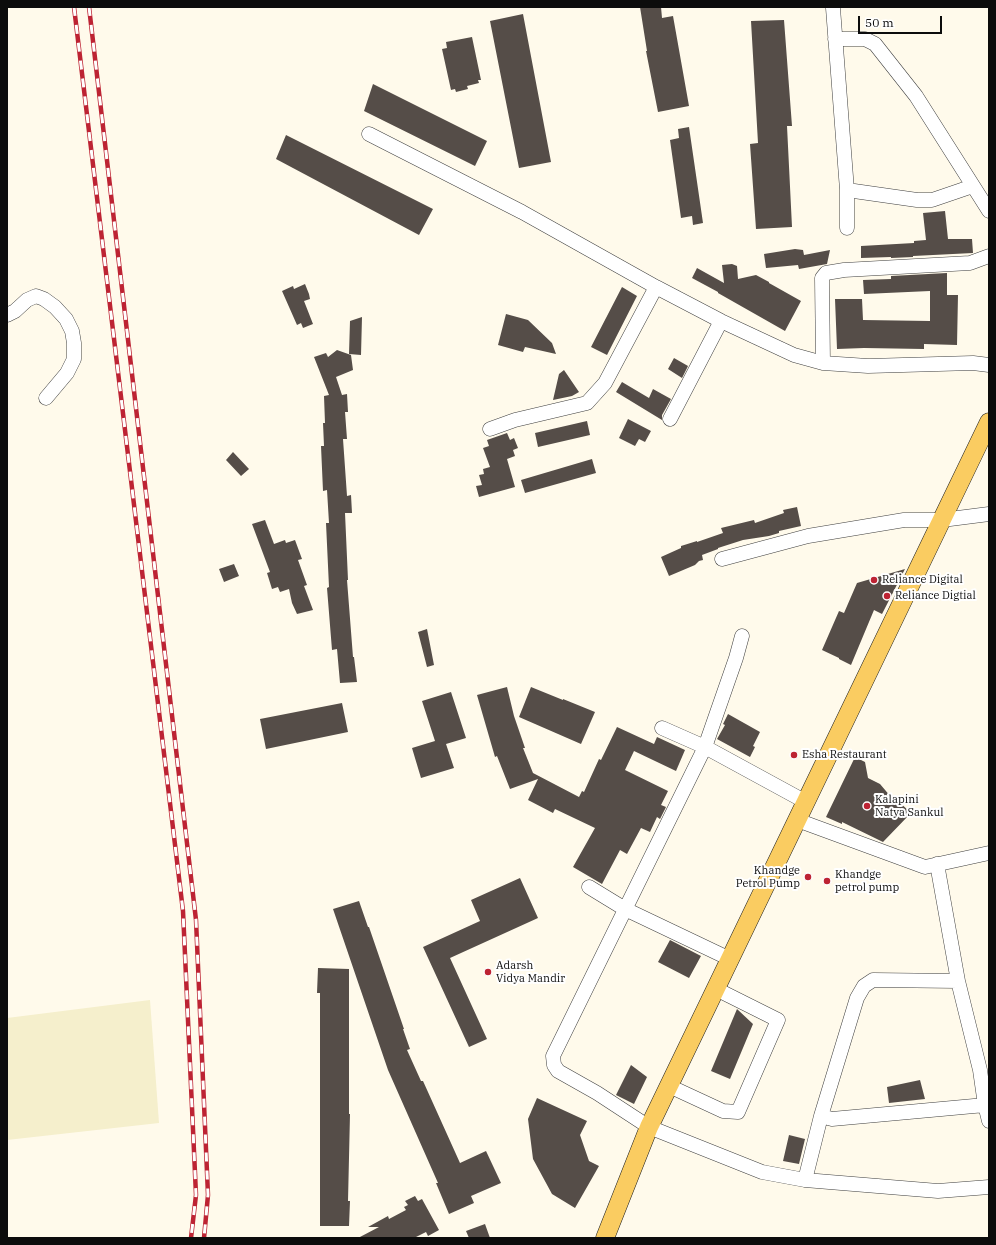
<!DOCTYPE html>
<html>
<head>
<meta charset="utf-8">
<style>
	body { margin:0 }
	#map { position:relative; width:996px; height:1245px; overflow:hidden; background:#fffaeb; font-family:"IBM Plex Serif",serif }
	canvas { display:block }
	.frame { position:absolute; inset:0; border:8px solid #0c0c0c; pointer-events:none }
	.scale { position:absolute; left:858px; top:16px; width:84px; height:18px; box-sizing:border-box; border:2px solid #0c0c0c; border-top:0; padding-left:5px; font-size:12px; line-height:14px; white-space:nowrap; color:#0c0c0c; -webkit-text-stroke:3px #fff; paint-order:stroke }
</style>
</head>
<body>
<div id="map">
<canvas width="996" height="1245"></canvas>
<div class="frame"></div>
<div class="scale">50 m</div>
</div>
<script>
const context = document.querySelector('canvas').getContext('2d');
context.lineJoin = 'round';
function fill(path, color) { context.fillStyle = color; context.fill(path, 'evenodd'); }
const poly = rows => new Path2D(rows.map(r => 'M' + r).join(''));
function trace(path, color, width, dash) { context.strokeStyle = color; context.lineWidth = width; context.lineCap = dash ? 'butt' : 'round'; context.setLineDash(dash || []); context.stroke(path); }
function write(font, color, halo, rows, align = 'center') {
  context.font = font + ' "IBM Plex Serif",serif'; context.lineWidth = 4; context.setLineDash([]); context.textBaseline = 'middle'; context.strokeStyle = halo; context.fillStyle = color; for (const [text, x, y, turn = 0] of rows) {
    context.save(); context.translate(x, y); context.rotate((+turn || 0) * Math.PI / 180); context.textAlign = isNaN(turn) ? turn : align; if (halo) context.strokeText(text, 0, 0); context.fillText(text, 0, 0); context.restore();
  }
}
const farmland = poly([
	[150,1000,159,1123,7,1140,7,1018]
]);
const building = poly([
	[640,7,661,7,662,18,673,16,689,106,658,112,646,51,647,51],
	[523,14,551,162,519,168,490,21],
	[784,20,792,126,787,126,792,227,756,229,750,144,758,143,751,21],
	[472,37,481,80,478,80,479,83,467,86,468,89,456,92,455,89,451,90,442,49,447,48,446,42],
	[373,84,487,141,475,166,364,111],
	[689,127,703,223,693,225,692,216,681,218,670,140,679,138,678,129],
	[286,135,433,209,419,235,276,159],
	[945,211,948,239,972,239,973,253,913,256,913,257,891,258,891,257,861,258,861,246,914,243,914,241,926,240,923,213],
	[795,249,803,250,804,255,830,250,827,264,799,269,798,265,766,268,764,254],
	[732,264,737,266,738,279,756,275,769,282,769,283,801,301,785,331,718,293,718,292,692,278,697,268,724,283,722,265],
	[947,273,947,295,958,295,957,345,924,344,924,349,864,348,837,349,835,299,862,299,863,320,930,321,930,291,864,294,863,280,891,279,891,276],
	[305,284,309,294,310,299,304,301,313,324,303,328,301,323,297,325,282,291,293,286,294,289],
	[622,287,637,296,607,355,591,347],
	[506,314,528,320,552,343,556,354,525,347,523,352,498,345],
	[362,317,361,355,349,354,350,321],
	[337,350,351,355,353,370,336,377,342,395,347,394,348,412,345,412,347,439,343,439,347,496,351,495,352,513,345,513,348,580,347,580,353,657,354,657,357,682,340,683,337,649,332,650,327,588,329,587,326,523,329,523,327,490,323,491,321,446,324,446,323,423,325,423,324,396,329,395,314,357,326,353,328,357],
	[674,358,688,366,682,378,668,369],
	[564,370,579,392,572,396,553,400,559,374],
	[622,382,649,398,653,389,671,399,662,415,662,420,616,392],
	[628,419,651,431,645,442,639,439,635,446,619,438],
	[587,421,590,435,538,447,535,433],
	[507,433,510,440,514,438,518,448,513,450,515,456,507,459,515,487,479,497,476,486,482,485,479,475,484,474,483,469,490,467,483,448,489,446,487,440],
	[233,452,249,469,241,476,226,460],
	[592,459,596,473,525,493,521,480],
	[797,507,801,526,779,531,779,533,769,536,743,540,718,548,718,549,702,555,703,560,699,561,695,565,669,576,661,557,681,548,681,546,697,541,697,542,723,533,721,528,754,520,755,523,784,513,783,510],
	[265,520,274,544,285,540,286,543,295,540,302,559,298,560,307,585,304,586,313,610,297,614,292,603,289,589,280,592,278,587,272,589,267,573,270,572,252,524],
	[234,564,239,576,224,582,219,569],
	[905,569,882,614,874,610,851,665,839,659,839,658,822,650,839,611,844,613,857,583],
	[427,629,434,665,427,667,418,632],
	[507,687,514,716,525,748,523,748,533,773,579,797,582,791,584,792,599,759,601,760,617,727,654,744,657,737,685,750,676,771,634,751,625,770,668,791,661,805,666,807,660,819,657,817,650,832,641,828,627,854,620,850,602,884,573,867,595,828,555,809,553,813,528,800,538,779,510,789,497,756,495,757,477,695],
	[531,687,563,700,563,699,595,712,581,744,519,717],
	[451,692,466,738,446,744,454,768,421,778,412,748,435,741,422,701],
	[342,703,348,732,266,749,260,719],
	[728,714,760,732,753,746,755,747,750,757,717,739,725,725,723,724],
	[855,757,865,762,868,778,880,784,891,797,896,799,911,813,883,842,842,822,842,824,826,817],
	[520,878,538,918,450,958,487,1039,469,1047,423,947,480,921,471,900],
	[359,901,368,927,369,927,404,1029,403,1029,410,1049,407,1050,421,1081,423,1081,460,1163,486,1151,501,1183,471,1196,474,1203,449,1214,436,1183,438,1183,388,1070,333,909],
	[670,940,701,956,689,978,658,962],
	[318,968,349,969,349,1114,350,1114,348,1201,350,1201,349,1226,320,1226,320,993,317,993],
	[737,1009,753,1024,730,1079,711,1071],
	[631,1065,647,1077,634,1104,616,1095],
	[920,1080,925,1099,889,1103,887,1087],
	[537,1098,587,1121,580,1135,589,1161,599,1166,575,1208,552,1194,533,1159,528,1119],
	[789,1135,805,1139,799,1164,783,1161],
	[415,1196,418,1201,422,1199,439,1230,428,1236,426,1232,414,1238,358,1238,379,1227,368,1227,388,1216,389,1219,406,1210,404,1207,408,1205,405,1201],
	[485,1224,490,1238,469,1238,466,1231]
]);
const minor = poly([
	[833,8,847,190,847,228],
	[835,39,865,39,875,44,916,96,989,211],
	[369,134,522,212,656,287,721,321,794,355,823,363,868,366,973,363,989,365],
	[847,190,917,200,932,200,973,186],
	[7,315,15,311,27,300,36,296,44,299,55,307,66,319,72,331,74,343,74,359,67,373,46,398],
	[823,363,822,278,826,273,844,270,970,263,989,256],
	[670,419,721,321],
	[490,429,515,420,587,403,605,383,656,287],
	[722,559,808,536,904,520,942,520,989,514],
	[742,636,736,658,705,747,553,1056,554,1065,558,1071,597,1093,649,1127,762,1172,805,1180,938,1191,989,1187],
	[662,728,705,747,806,802],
	[797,820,925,867,989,853],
	[937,864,958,981,980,1070,985,1105,989,1121],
	[589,887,625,909,730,959],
	[669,1086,723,1111,738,1112,778,1020,716,989],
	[821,1116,832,1119,985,1105],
	[805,1180,821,1116,857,998,864,986,873,980,958,981]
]);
const major = poly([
	[605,1238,649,1127,989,422]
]);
const rail = poly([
	[74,7,183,911,196,1195,191,1238],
	[89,7,196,920,208,1195,204,1238]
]);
const markers = [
	[874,580,4,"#bd2333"],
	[887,596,4,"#bd2333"],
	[794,755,4,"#bd2333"],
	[867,806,4,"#bd2333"],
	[808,877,4,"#bd2333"],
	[827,881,4,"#bd2333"],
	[488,972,4,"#bd2333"]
];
const poiNames = [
	["Reliance Digital",882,580],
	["Reliance Digtial",895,596],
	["Esha Restaurant",802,755],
	["Kalapini",875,800],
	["Natya Sankul",875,813],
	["Khandge",800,871,"right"],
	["Petrol Pump",800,884,"right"],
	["Khandge",835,875],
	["petrol pump",835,888],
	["Adarsh",496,966],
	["Vidya Mandir",496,979]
];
fill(farmland, '#f5efcc');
fill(building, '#554d48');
trace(minor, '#3f3f3f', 15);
trace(major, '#1d1d1d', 19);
trace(minor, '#fff', 14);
trace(major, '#facc61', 18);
trace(rail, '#bd2333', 4.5);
trace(rail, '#fff', 3, [9]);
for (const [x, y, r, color] of markers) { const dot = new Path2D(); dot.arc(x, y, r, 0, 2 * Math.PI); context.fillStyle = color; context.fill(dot); trace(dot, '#fff', 1.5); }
write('11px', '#0c0c0c', '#fff', poiNames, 'left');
</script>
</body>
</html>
